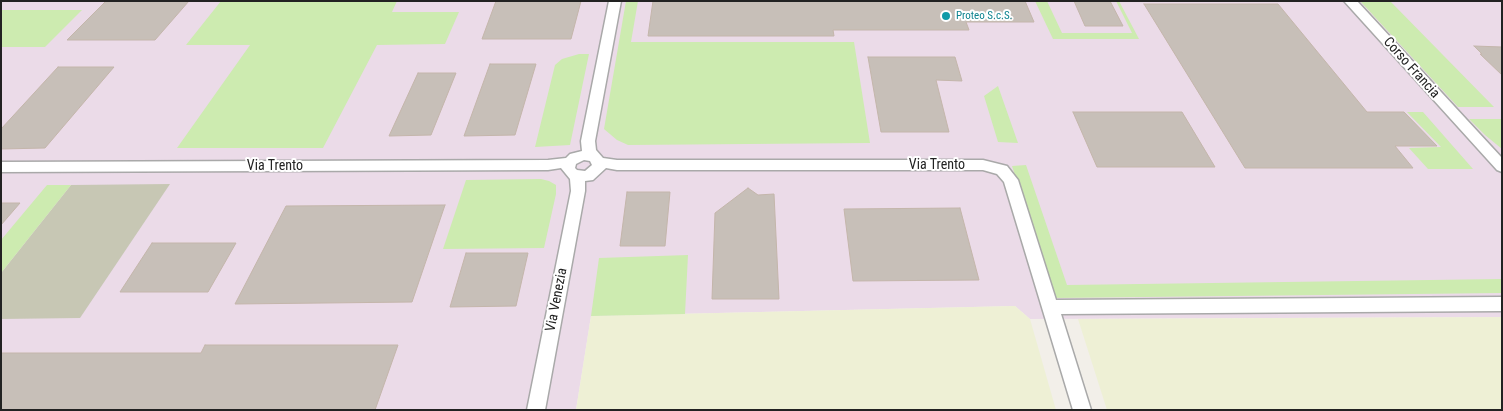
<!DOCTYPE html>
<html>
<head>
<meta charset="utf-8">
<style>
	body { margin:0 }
	#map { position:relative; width:1503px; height:411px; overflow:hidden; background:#f2efe9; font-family:"Roboto Condensed",sans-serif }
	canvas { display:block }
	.frame { position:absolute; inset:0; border:2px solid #222; pointer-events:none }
</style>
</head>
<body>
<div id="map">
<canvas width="1503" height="411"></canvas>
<div class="frame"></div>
</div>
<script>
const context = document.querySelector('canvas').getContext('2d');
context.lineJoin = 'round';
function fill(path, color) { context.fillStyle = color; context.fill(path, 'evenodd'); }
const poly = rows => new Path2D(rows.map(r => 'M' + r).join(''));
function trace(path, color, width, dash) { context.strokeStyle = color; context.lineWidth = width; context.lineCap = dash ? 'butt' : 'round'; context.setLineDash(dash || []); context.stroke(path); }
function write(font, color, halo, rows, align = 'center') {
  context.font = font + ' "Roboto Condensed",sans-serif'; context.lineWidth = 4; context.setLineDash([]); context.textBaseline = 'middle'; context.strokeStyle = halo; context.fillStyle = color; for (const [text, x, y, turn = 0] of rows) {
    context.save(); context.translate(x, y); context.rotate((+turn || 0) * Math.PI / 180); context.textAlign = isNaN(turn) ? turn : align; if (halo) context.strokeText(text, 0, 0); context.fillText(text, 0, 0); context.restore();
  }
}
const industrial = poly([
	[1,1,1502,1,1502,317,1030,319,1015,306,591,316,576,410,1,410]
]);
const construction = poly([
	[170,184,80,318,1,319,1,273,71,185]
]);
const farmland = poly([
	[1015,306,1030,319,1056,410,576,410,591,316],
	[1502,317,1502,410,1107,410,1078,319]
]);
const grass = poly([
	[221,1,397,1,392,12,459,12,445,44,377,45,323,148,177,148,250,45,186,45],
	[626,1,638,1,631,42,854,42,870,143,628,145,617,140,604,129],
	[1035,1,1047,1,1062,33,1132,33,1116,1,1119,1,1139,39,1053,39],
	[1360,1,1390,1,1494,107,1458,107],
	[1,10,82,10,45,47,1,47],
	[579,54,589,54,570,145,535,147,555,65,562,59],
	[998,86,1018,143,998,142,984,96],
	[1407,112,1423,112,1473,169,1428,169,1409,148,1441,147],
	[1469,119,1502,119,1502,149,1485,135],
	[1026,165,1067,285,1502,279,1502,293,1055,298,1012,166],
	[541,179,549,181,556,185,556,194,544,248,443,249,466,180],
	[47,185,71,185,1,273,1,240],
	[688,255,685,314,591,316,599,258]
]);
const building = poly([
	[106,1,189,1,155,40,67,40,106,1],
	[496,1,581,1,571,39,482,39,496,1],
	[653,1,1025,1,1034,22,966,22,969,30,833,30,834,36,648,36,653,1],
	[1074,1,1110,1,1123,26,1085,26,1074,1],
	[1144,4,1278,4,1367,112,1404,112,1437,146,1395,146,1413,168,1245,168,1144,4],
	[1474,46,1502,47,1502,75,1480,54,1482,54,1474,46],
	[868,57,955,57,962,81,936,80,949,132,881,132,868,57],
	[490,64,536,64,515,135,464,136,490,64],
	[58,67,114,67,45,148,1,149,1,129,58,67],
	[418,73,456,73,431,135,389,136,418,73],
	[1073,112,1182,112,1215,167,1097,167,1073,112],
	[748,188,758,195,774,194,779,299,712,299,715,213,748,188],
	[627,192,670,192,665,246,620,246,627,192],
	[1,203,20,203,1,225,1,203],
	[445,205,412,302,235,304,286,206,445,205],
	[960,208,979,280,853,281,844,209,960,208],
	[152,243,236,243,208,292,120,292,152,243],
	[466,253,528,253,516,306,450,307,466,253],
	[205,345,398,345,375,410,1,410,1,353,201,353,205,345]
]);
const minor = poly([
	[609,1,621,1,595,141,596,150,603,158,617,160,983,160,1007,166,1018,180,1056,300,1502,297,1502,311,1061,314,1091,410,1073,410,1004,182,997,174,983,170,617,170,606,168,593,180,585,181,585,191,545,410,527,410,571,191,570,179,561,168,548,170,1,172,1,162,548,160,566,158,570,154,582,151,581,141,609,1],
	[584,160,590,161,592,165,585,171,577,170,575,168,576,164,584,160],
	[1344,1,1357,1,1502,158,1502,172,1497,170,1344,1]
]);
const markers = [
	[946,16,5,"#0f9aa8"]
];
const farCulturenames = [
	["Proteo S.c.S.",956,16]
];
const streetNames = [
	["Corso Francia",1411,68,48],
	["Via Trento",937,165],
	["Via Trento",275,166],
	["Via Venezia",557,300,-79]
];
fill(industrial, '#ebdbe8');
fill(construction, '#c7c7b4');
fill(farmland, '#eef0d5');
fill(grass, '#cdebb0');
fill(building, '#c7bfb8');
trace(building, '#c4b6ab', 1);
trace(minor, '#a9a9a9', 3);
fill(minor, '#fff');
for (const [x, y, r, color] of markers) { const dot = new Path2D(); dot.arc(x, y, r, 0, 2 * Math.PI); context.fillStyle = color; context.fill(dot); trace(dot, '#fff', 2); }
write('11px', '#0d838f', '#fff', farCulturenames, 'left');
write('14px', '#222', '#fff', streetNames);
</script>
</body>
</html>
